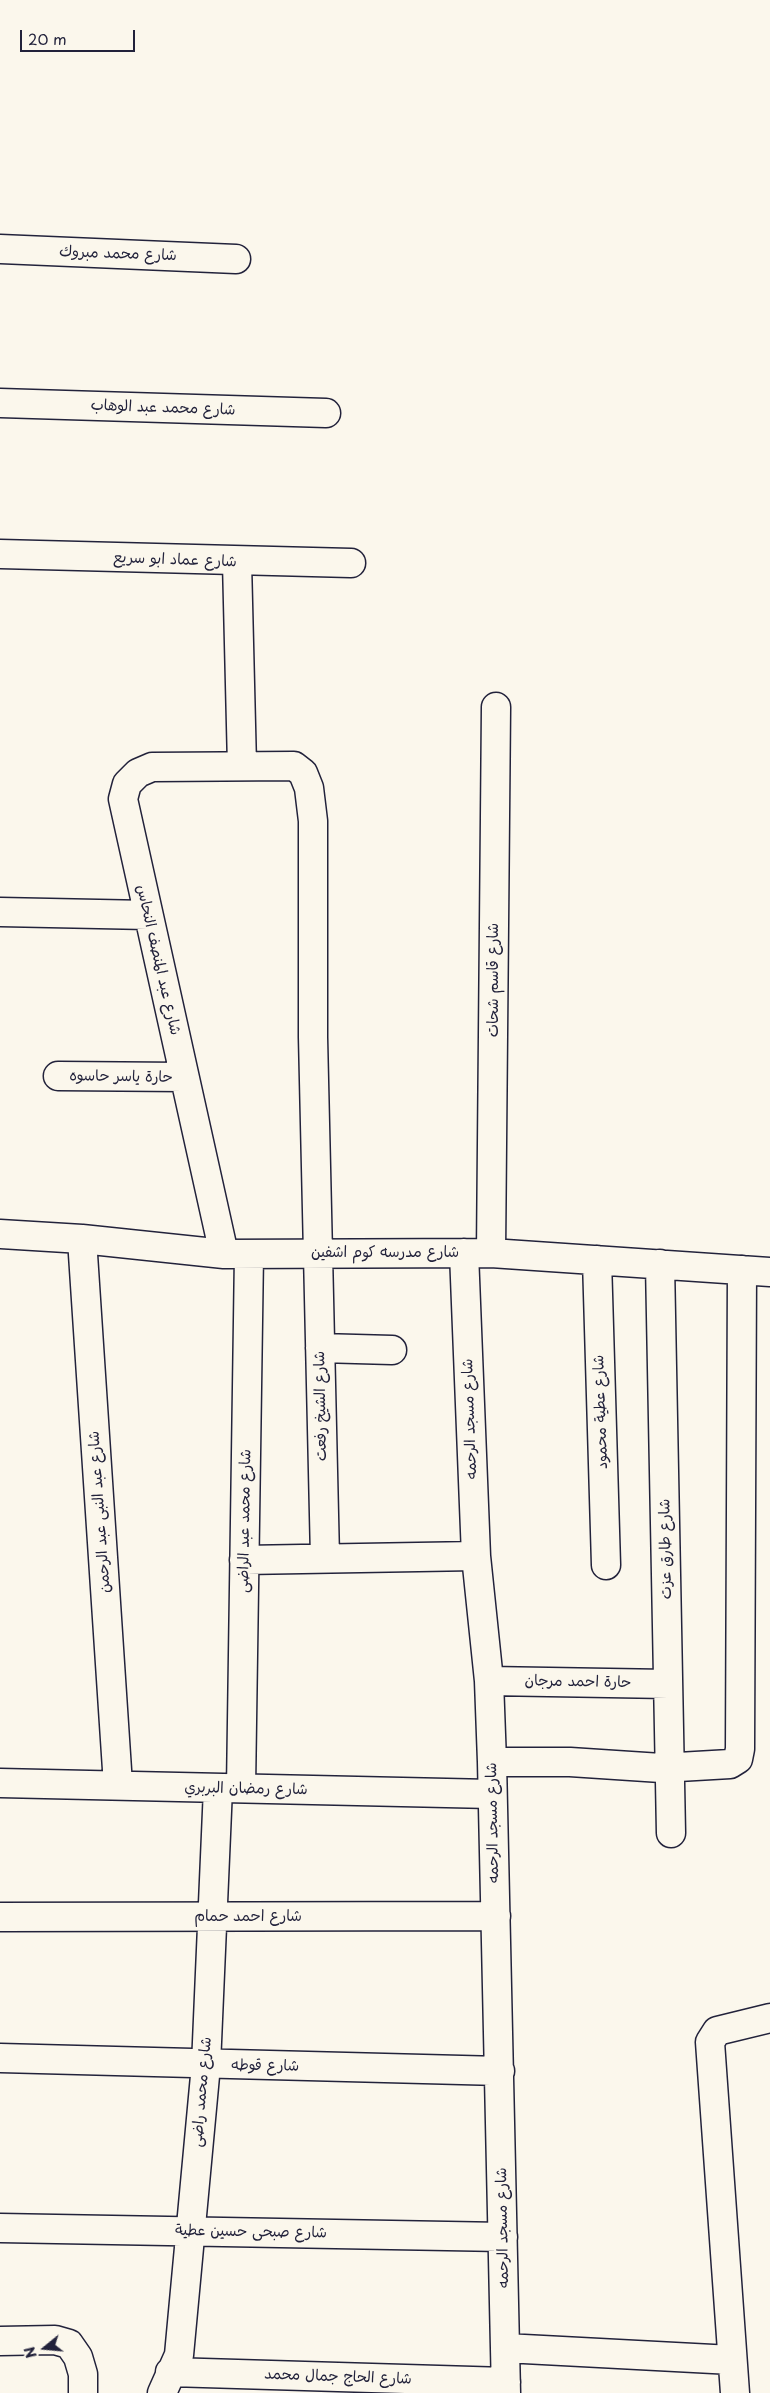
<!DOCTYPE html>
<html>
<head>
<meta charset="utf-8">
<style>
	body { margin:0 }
	#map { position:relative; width:770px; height:2393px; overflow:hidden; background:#fbf7ec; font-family:"Playpen Sans",sans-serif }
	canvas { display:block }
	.north { position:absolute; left:20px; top:2323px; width:50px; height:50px; -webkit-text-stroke:4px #fbf7ec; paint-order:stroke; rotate:253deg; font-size:14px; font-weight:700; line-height:20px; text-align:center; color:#22223b }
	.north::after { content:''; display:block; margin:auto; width:18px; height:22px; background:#22223b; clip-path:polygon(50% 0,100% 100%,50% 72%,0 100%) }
	.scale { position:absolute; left:20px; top:30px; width:115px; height:22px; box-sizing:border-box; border:2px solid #22223b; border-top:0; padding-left:6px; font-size:15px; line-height:18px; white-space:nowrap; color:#22223b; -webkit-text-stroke:4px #fbf7ec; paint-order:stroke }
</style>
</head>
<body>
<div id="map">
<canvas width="770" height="2393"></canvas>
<div class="north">N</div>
<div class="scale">20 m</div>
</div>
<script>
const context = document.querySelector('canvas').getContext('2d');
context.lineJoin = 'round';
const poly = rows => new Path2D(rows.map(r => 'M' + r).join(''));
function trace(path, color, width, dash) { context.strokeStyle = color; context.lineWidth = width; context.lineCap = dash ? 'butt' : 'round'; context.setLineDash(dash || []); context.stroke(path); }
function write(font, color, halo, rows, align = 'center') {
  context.font = font + ' "Playpen Sans","Playpen Sans Arabic",sans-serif'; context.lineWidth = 4; context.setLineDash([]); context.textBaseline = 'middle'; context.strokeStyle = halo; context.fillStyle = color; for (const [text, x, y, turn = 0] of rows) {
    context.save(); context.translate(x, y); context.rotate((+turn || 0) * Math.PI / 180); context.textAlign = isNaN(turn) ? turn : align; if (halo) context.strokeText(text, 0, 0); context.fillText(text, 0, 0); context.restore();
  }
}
const minor = poly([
	[0,249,236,259],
	[0,403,326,413],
	[0,554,351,563],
	[237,562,242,766],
	[0,912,148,915],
	[58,1076,184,1077],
	[0,1234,82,1239,224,1254,491,1253,770,1272],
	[82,1239,118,1785],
	[464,1253,476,1556,489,1681,492,1762,506,2393],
	[491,1253,496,707],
	[224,1254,123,799,127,784,138,773,152,767,294,766,303,773,309,788,313,821,313,1037,325,1558],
	[597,1260,606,1565],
	[660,1264,671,1833],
	[320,1348,392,1350],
	[244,1560,476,1556],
	[489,1681,668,1684],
	[492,1762,570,1762,661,1768,730,1764,738,1759,740,1749,742,1270],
	[0,1783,491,1794],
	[241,1788,249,1254],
	[0,1917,496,1916],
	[0,2058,500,2071],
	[0,2228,503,2237],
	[0,2341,55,2340,69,2344,78,2357,83,2374,83,2393],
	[505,2348,732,2360],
	[170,2372,506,2382],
	[162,2393,179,2355,206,2065,218,1788],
	[735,2393,710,2042,717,2031,770,2018]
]);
const streetNames = [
	["شارع محمد مبروك",118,254,2],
	["شارع محمد عبد الوهاب",163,408,2],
	["شارع عماد ابو سريع",175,560,2],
	["شارع عبد المنصف النحاس",158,960,77],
	["شارع قاسم شحات",494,980,-90],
	["حارة ياسر حاسوه",121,1077,1],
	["شارع مدرسه كوم اشفين",385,1253],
	["شارع الشيخ رفعت",321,1406,-91],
	["شارع عطية محمود",601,1412,-92],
	["شارع مسجد الرحمه",470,1419,-92],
	["شارع عبد النبى عبد الرحمن",100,1512,-94],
	["شارع محمد عبد الراضى",245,1521,-89],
	["شارع طارق عزت",666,1549,-91],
	["حارة احمد مرجان",578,1682,1],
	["شارع رمضان البربري",246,1789,1],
	["شارع مسجد الرحمه",493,1823,-91],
	["شارع احمد حمام",248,1917],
	["شارع قوطه",265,2066,1],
	["شارع محمد راضى",202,2092,-85],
	["شارع مسجد الرحمه",503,2228,-91],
	["شارع صبحى حسين عطية",251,2232,1],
	["شارع الحاج جمال محمد",338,2377,2]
];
trace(minor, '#22223b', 31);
trace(minor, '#fbf7ec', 28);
write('15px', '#22223b', '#fbf7ec', streetNames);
</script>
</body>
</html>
